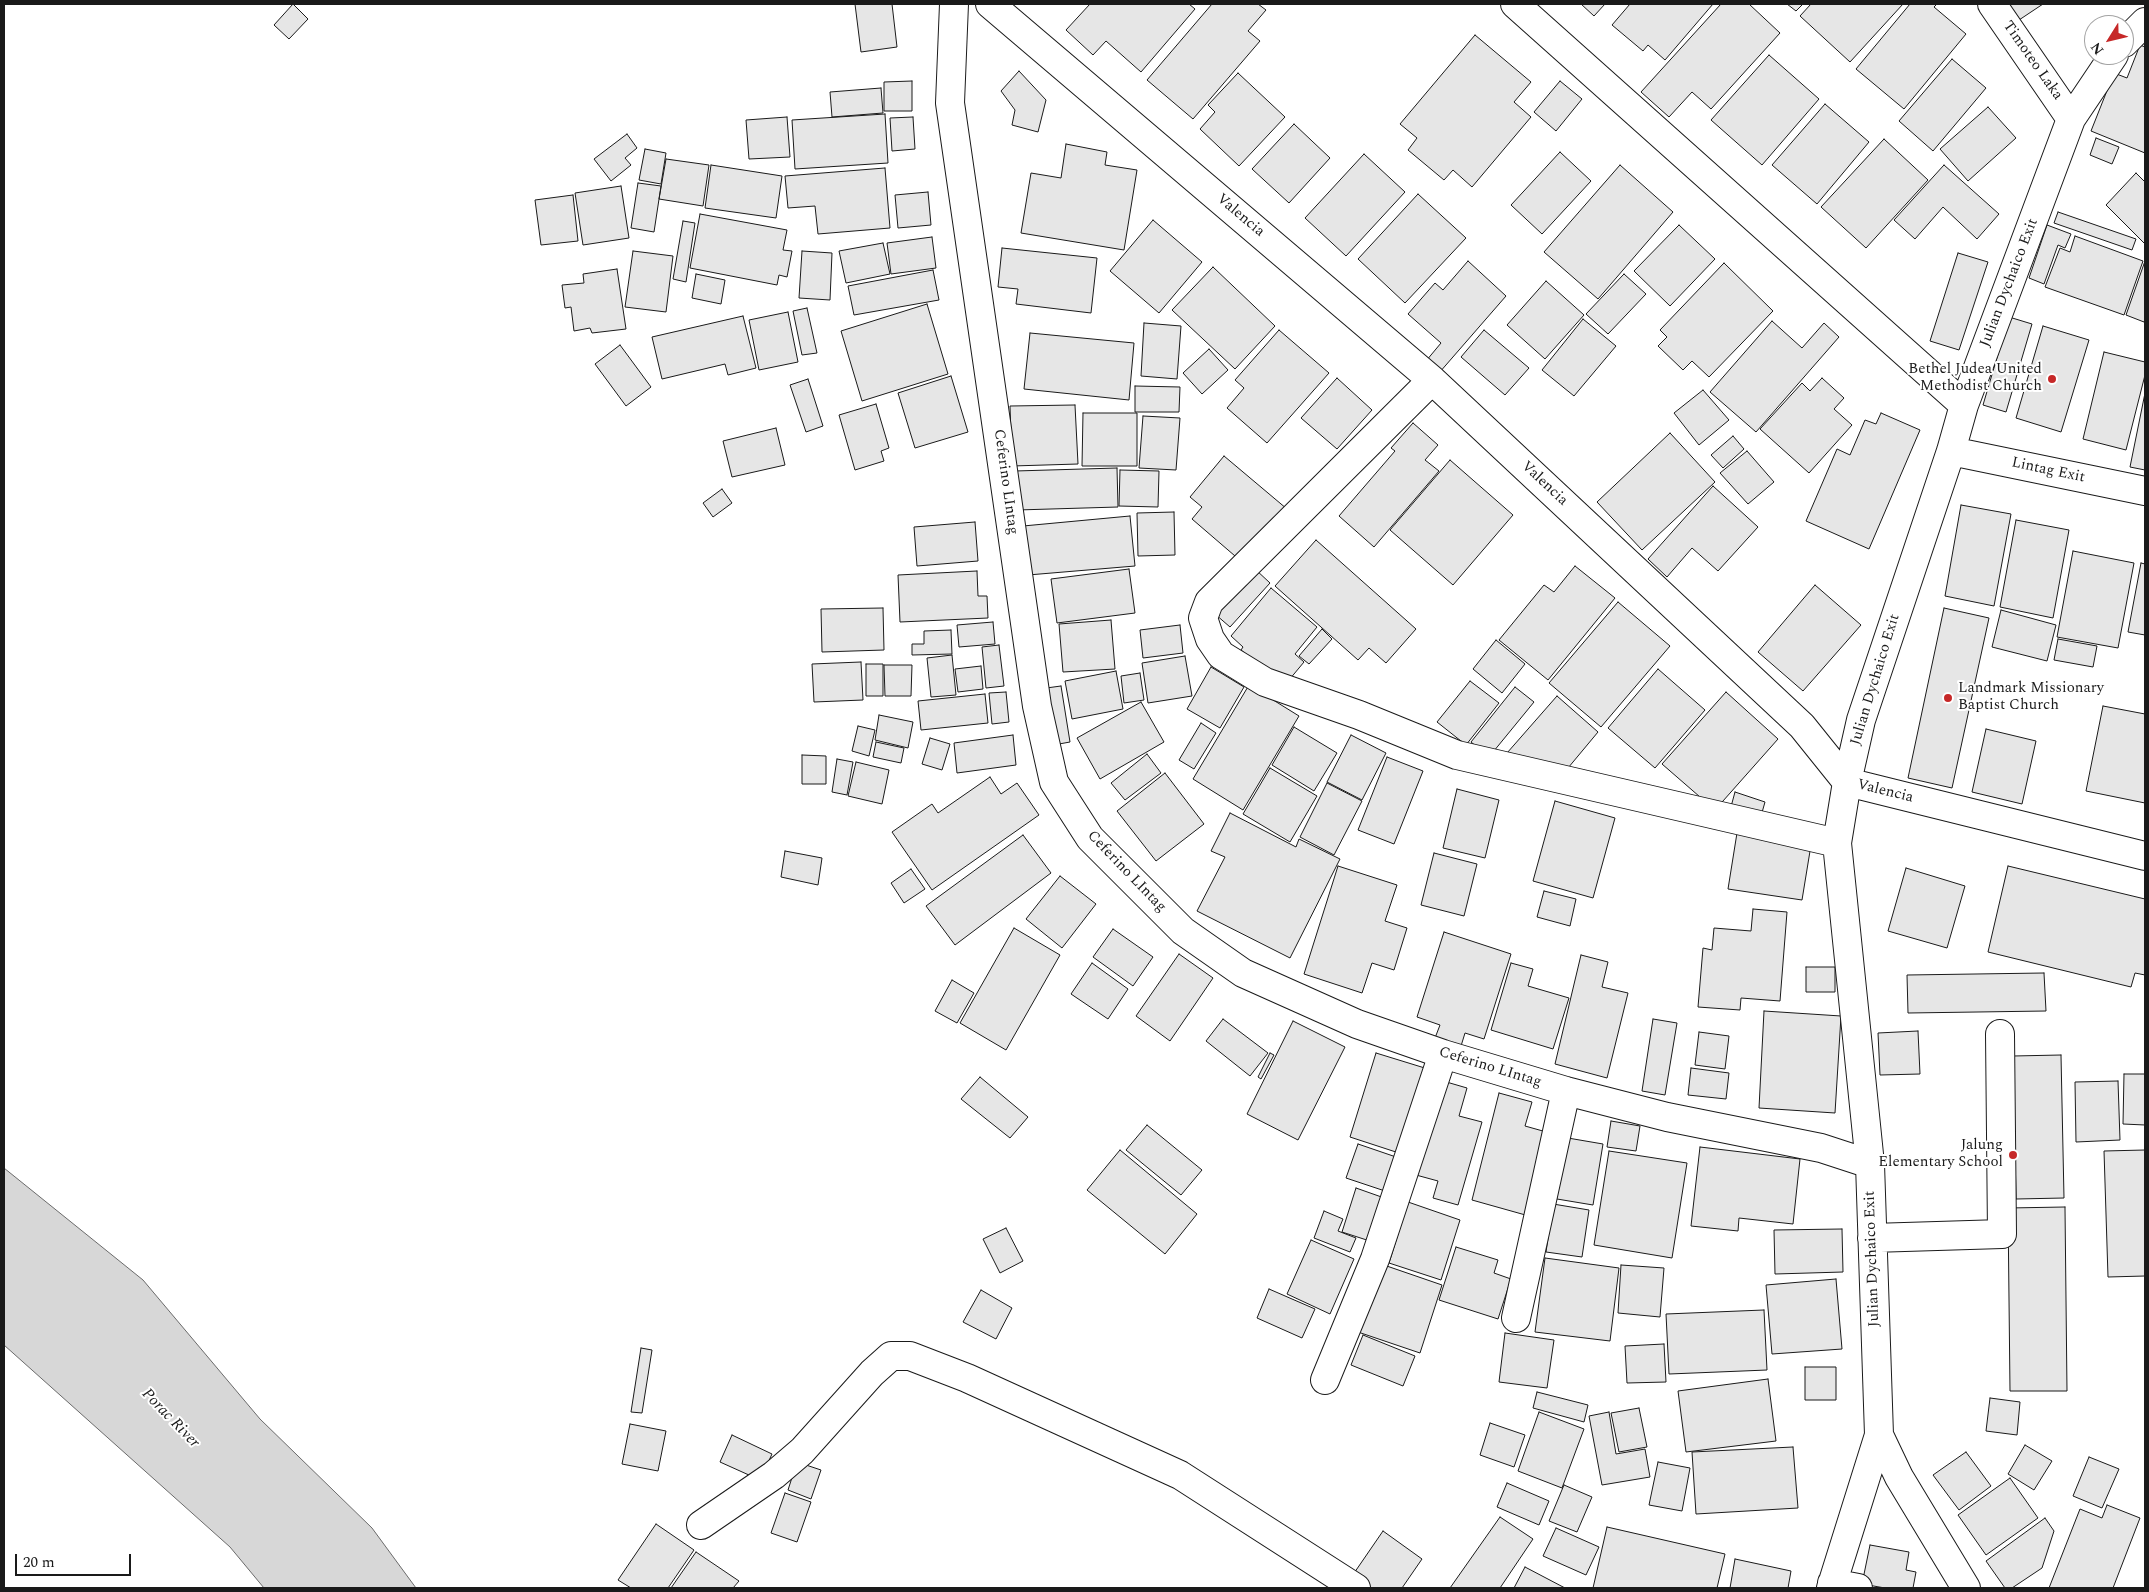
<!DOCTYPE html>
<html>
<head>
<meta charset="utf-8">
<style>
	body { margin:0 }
	#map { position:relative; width:2149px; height:1592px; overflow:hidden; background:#fff; font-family:Spectral,serif }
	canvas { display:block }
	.frame { position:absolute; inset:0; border:5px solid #1a1a1a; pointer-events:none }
	.north { position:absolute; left:2084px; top:15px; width:50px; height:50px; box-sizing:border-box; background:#fff; border:1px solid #a3a3a3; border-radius:50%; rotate:234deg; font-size:14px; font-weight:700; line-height:20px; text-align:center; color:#1a1a1a }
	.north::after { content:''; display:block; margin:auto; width:18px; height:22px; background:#c62828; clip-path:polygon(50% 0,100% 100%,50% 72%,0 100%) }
	.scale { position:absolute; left:15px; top:1554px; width:116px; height:22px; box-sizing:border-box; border:2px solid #1a1a1a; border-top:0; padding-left:6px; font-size:15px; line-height:18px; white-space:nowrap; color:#1a1a1a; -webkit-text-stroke:4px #fff; paint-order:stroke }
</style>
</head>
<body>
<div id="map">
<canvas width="2149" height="1592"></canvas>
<div class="frame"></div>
<div class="north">N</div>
<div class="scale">20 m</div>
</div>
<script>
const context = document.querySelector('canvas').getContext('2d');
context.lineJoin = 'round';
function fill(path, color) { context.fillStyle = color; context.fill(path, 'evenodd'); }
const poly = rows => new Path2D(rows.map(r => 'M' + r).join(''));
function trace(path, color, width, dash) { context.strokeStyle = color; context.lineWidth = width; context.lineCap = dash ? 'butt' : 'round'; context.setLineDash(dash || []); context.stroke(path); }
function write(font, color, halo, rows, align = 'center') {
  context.font = font + ' Spectral,serif'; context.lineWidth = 4; context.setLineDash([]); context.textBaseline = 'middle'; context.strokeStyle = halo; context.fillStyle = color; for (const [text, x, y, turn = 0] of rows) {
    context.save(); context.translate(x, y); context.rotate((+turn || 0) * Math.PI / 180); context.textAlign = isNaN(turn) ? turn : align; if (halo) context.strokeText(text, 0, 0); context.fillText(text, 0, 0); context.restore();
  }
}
const water = poly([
	[4,1168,143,1280,260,1419,372,1528,416,1588,264,1588,230,1547,4,1345,4,1168]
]);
const building = poly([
	[293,4,308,19,289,39,274,25,293,4],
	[855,4,892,4,897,47,861,52,855,4],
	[1090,4,1189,4,1195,9,1141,72,1106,41,1093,55,1066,30,1090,4],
	[1212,4,1258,4,1266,10,1248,31,1260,41,1193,119,1147,80,1212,4],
	[1581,4,1605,4,1594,16,1581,4],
	[1630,4,1713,4,1665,60,1648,45,1643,51,1612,25,1630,4],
	[1721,4,1749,4,1780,33,1711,109,1692,92,1669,117,1641,92,1721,4],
	[1787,4,1803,4,1796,11,1787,4],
	[1811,4,1903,4,1850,62,1800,16,1811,4],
	[1910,4,1937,4,1934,7,1966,34,1904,109,1856,69,1910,4],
	[1999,4,2043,4,2013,24,1999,4],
	[1475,35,1531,82,1514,102,1531,117,1472,187,1453,170,1444,180,1408,150,1417,138,1400,124,1475,35],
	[2140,45,2145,47,2145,153,2091,131,2114,73,2127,78,2140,45],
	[1769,55,1819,99,1762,165,1711,120,1769,55],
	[1952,59,1986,88,1933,151,1899,121,1952,59],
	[1019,71,1046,100,1038,132,1012,125,1015,110,1001,91,1019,71],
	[1238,73,1285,117,1239,166,1200,129,1215,112,1208,105,1238,73],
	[912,81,912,111,884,111,884,82,912,81],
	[1560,81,1582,99,1556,131,1534,112,1560,81],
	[881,88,883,113,832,117,830,92,881,88],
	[1825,104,1869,142,1817,204,1772,165,1825,104],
	[1988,107,2016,138,1968,181,1940,149,1988,107],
	[885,114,888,163,795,169,792,120,885,114],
	[787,117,790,157,749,159,746,120,787,117],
	[913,117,915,149,892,151,890,118,913,117],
	[1294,124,1330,158,1289,203,1252,169,1294,124],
	[627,134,637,148,625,158,631,165,611,181,594,159,627,134],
	[2096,138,2119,147,2112,164,2090,155,2096,138],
	[1884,139,1928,180,1866,248,1821,207,1884,139],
	[1066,144,1107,152,1105,165,1137,170,1124,250,1021,233,1031,173,1061,178,1066,144],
	[645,149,666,153,661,184,639,180,645,149],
	[1560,152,1591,181,1542,234,1511,205,1560,152],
	[1364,154,1405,192,1346,256,1305,218,1364,154],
	[666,159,709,165,703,206,659,199,666,159],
	[711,165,782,176,776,218,705,208,711,165],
	[1620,165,1673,212,1598,299,1544,252,1620,165],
	[1944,165,1999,214,1977,239,1943,207,1915,239,1894,220,1944,165],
	[885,168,890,228,818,234,815,206,788,208,785,176,885,168],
	[2136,173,2145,182,2145,244,2106,205,2136,173],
	[638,183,661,186,654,232,631,228,638,183],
	[621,186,629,238,583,245,575,193,621,186],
	[928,192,931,225,898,228,895,195,928,192],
	[1418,194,1466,238,1405,303,1358,259,1418,194],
	[573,195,578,241,541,245,535,200,573,195],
	[2058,212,2136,239,2132,250,2054,223,2058,212],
	[700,214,787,230,783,250,792,251,787,277,779,275,777,285,690,268,700,214],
	[1153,220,1202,262,1159,313,1110,271,1153,220],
	[683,221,695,223,686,282,673,279,683,221],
	[1679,225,1715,259,1670,306,1634,271,1679,225],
	[2047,225,2071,234,2065,248,2058,245,2044,284,2029,278,2047,225],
	[2075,236,2143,261,2124,315,2045,287,2060,248,2070,252,2075,236],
	[932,237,936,268,891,274,887,243,932,237],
	[883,243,890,274,846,283,839,251,883,243],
	[1002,248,1097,258,1091,313,1016,304,1018,289,998,287,1002,248],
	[633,251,673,256,666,312,625,307,633,251],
	[802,251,832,253,830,300,799,298,802,251],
	[1958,253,1988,262,1959,350,1930,341,1958,253],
	[1468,261,1506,296,1439,373,1426,361,1441,343,1408,314,1435,283,1443,290,1468,261],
	[2145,261,2145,319,2144,322,2126,315,2145,261],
	[1724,263,1773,311,1709,377,1692,361,1683,370,1658,346,1667,337,1660,330,1724,263],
	[1213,267,1275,326,1235,369,1172,310,1213,267],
	[617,269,626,329,592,333,590,328,574,331,571,307,565,308,562,285,584,283,583,274,617,269],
	[933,270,939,300,854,315,848,286,933,270],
	[696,274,725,280,721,304,692,298,696,274],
	[1624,274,1646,294,1608,334,1586,314,1624,274],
	[1546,281,1584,315,1545,359,1507,325,1546,281],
	[927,304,948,374,862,401,841,331,927,304],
	[807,308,817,353,802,355,793,311,807,308],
	[788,312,798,362,759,370,749,320,788,312],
	[743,316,756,368,728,375,725,364,662,379,652,337,743,316],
	[2009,317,2032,324,2006,412,1983,405,2009,317],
	[1583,319,1616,346,1574,396,1542,370,1583,319],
	[1772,321,1802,348,1824,323,1839,337,1756,432,1710,392,1772,321],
	[1144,323,1181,326,1177,379,1141,376,1144,323],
	[2043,326,2089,340,2061,432,2016,418,2043,326],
	[1279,330,1329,373,1267,443,1227,408,1244,388,1235,380,1279,330],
	[1484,330,1529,368,1505,395,1461,357,1484,330],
	[1030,333,1134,343,1129,400,1024,389,1030,333],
	[620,345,651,387,626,406,595,364,620,345],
	[1209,349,1228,370,1202,394,1183,373,1209,349],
	[2104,352,2145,362,2145,375,2126,450,2083,439,2104,352],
	[951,376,968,432,915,448,898,393,951,376],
	[1337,378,1372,410,1337,449,1301,418,1337,378],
	[1822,378,1844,398,1834,409,1852,425,1809,473,1760,429,1802,383,1810,391,1822,378],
	[808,379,823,426,806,432,790,385,808,379],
	[1135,386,1180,387,1179,412,1135,412,1135,386],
	[1703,390,1729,420,1699,445,1674,413,1703,390],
	[2145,393,2145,470,2130,467,2145,393],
	[876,404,889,448,881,451,884,461,855,470,839,415,876,404],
	[1075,405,1078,464,1012,466,1010,406,1075,405],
	[1083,413,1137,413,1137,466,1082,466,1083,413],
	[1881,413,1920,430,1869,549,1806,521,1837,449,1850,455,1865,420,1876,424,1881,413],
	[1143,416,1180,418,1176,470,1139,468,1143,416],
	[1413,423,1438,445,1425,460,1439,471,1374,547,1339,516,1395,451,1391,448,1413,423],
	[776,428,785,465,732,477,723,441,776,428],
	[1670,433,1715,482,1642,550,1597,502,1670,433],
	[1733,436,1744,449,1723,468,1711,455,1733,436],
	[1747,451,1774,482,1748,504,1720,473,1747,451],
	[1224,456,1287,509,1242,562,1192,519,1202,507,1190,497,1224,456],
	[1450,460,1513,515,1453,585,1390,530,1450,460],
	[1117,468,1118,507,1017,510,1015,471,1117,468],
	[1120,470,1159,471,1158,507,1119,506,1120,470],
	[1713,486,1758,527,1718,571,1692,548,1667,577,1648,559,1713,486],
	[722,489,732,503,713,517,703,503,722,489],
	[1961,505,2011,514,1994,606,1945,596,1961,505],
	[1174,512,1175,555,1138,556,1137,513,1174,512],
	[1130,516,1135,566,1028,575,1023,526,1130,516],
	[2016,520,2069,530,2053,618,2000,607,2016,520],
	[975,522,978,561,917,566,914,527,975,522],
	[1316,540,1416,629,1386,663,1369,648,1358,660,1275,586,1316,540],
	[2073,551,2134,563,2118,648,2057,637,2073,551],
	[2141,563,2145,564,2145,635,2128,632,2141,563],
	[1575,566,1615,598,1548,680,1499,640,1544,585,1554,592,1575,566],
	[1129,569,1135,613,1057,623,1051,579,1129,569],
	[1255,569,1270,583,1230,627,1215,614,1255,569],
	[977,571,978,596,987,596,988,618,900,622,898,575,977,571],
	[1815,585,1861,625,1803,691,1758,652,1815,585],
	[1271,588,1317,627,1295,654,1304,662,1284,686,1241,650,1243,647,1231,636,1271,588],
	[1618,602,1670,646,1601,727,1549,683,1618,602],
	[883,608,884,650,822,652,821,609,883,608],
	[1944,608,1989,618,1952,788,1908,778,1944,608],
	[2001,610,2056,625,2047,661,1992,647,2001,610],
	[1111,620,1115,669,1063,672,1059,624,1111,620],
	[993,622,995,644,959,647,957,625,993,622],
	[1180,625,1183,653,1143,658,1140,630,1180,625],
	[1322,629,1332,639,1309,664,1299,656,1322,629],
	[951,630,952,654,912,655,912,644,924,644,924,631,951,630],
	[2058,639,2097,646,2093,667,2054,660,2058,639],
	[1496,640,1525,664,1502,693,1473,669,1496,640],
	[999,645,1004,686,986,688,982,647,999,645],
	[952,655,956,695,931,697,927,658,952,655],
	[1185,656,1192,696,1148,703,1142,663,1185,656],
	[861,662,863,700,814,702,812,664,861,662],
	[866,664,883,664,883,696,866,696,866,664],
	[884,665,912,665,911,696,885,696,884,665],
	[981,666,983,689,958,692,955,669,981,666],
	[1211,667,1244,687,1220,728,1187,709,1211,667],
	[1658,669,1705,710,1655,768,1608,728,1658,669],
	[1116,671,1123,709,1072,719,1065,681,1116,671],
	[1140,673,1144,700,1124,703,1121,676,1140,673],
	[1470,681,1499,703,1466,745,1437,722,1470,681],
	[1249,685,1299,716,1243,810,1193,779,1249,685],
	[1061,686,1070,742,1048,746,1039,689,1061,686],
	[1515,687,1534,702,1489,757,1471,742,1515,687],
	[1006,692,1009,722,992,724,989,693,1006,692],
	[1726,692,1778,739,1715,810,1662,764,1726,692],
	[985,694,988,723,921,730,918,701,985,694],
	[1557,696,1598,732,1568,768,1507,753,1557,696],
	[1141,702,1164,742,1100,779,1077,738,1141,702],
	[2103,706,2145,714,2145,803,2086,791,2103,706],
	[879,715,913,722,908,748,875,740,879,715],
	[1201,723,1216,733,1194,769,1179,760,1201,723],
	[858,726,875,730,869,756,852,751,858,726],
	[1294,727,1337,753,1314,791,1272,765,1294,727],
	[1986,729,2036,741,2022,804,1972,792,1986,729],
	[1013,735,1016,765,957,773,954,743,1013,735],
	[1351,735,1386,753,1362,800,1327,782,1351,735],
	[930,738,950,744,942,770,922,764,930,738],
	[876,742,904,748,901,763,873,757,876,742],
	[1147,754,1161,773,1125,800,1111,783,1147,754],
	[802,755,826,756,826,784,802,784,802,755],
	[1387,757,1423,771,1394,844,1358,830,1387,757],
	[837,759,853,762,847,795,832,792,837,759],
	[856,762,889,770,882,804,848,796,856,762],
	[1270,768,1317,796,1290,842,1243,814,1270,768],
	[1165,773,1204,824,1156,861,1117,811,1165,773],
	[990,777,1001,794,1017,783,1039,815,932,890,892,832,932,804,938,813,990,777],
	[1327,783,1362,801,1334,855,1300,837,1327,783],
	[1457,789,1499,800,1485,858,1443,848,1457,789],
	[1735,792,1765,802,1759,823,1729,814,1735,792],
	[1555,801,1615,818,1593,898,1533,881,1555,801],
	[1230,813,1296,847,1299,839,1340,859,1290,958,1197,911,1225,857,1211,851,1230,813],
	[1737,833,1811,845,1802,900,1728,889,1737,833],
	[1023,835,1051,873,955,945,926,906,1023,835],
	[785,851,822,858,818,885,781,877,785,851],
	[1434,853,1477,864,1464,916,1421,905,1434,853],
	[1338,866,1397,885,1385,921,1407,928,1394,970,1372,963,1362,993,1304,974,1338,866],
	[2008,866,2145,899,2145,975,2135,973,2131,987,1988,952,2008,866],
	[1906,868,1965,886,1947,948,1888,931,1906,868],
	[911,869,925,889,904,903,891,883,911,869],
	[1060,876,1096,904,1062,948,1026,919,1060,876],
	[1544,891,1576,899,1570,926,1537,917,1544,891],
	[1753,909,1787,912,1780,1001,1741,998,1740,1010,1698,1007,1703,948,1712,950,1714,928,1751,931,1753,909],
	[1014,928,1060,955,1006,1050,960,1023,1014,928],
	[1113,929,1153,957,1133,986,1093,957,1113,929],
	[1444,932,1511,954,1484,1039,1465,1033,1461,1046,1435,1038,1440,1025,1417,1017,1444,932],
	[1179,954,1213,978,1170,1041,1136,1016,1179,954],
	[1581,955,1608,962,1602,987,1628,993,1607,1078,1555,1064,1581,955],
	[1092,963,1128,989,1108,1019,1071,994,1092,963],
	[1511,963,1533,969,1528,986,1569,998,1553,1049,1491,1030,1511,963],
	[1806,967,1835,967,1835,992,1806,992,1806,967],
	[2044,973,2046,1011,1908,1013,1907,975,2044,973],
	[952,980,974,993,957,1023,935,1011,952,980],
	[1764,1011,1841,1016,1835,1113,1759,1108,1764,1011],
	[1223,1019,1268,1053,1250,1076,1206,1041,1223,1019],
	[1653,1019,1677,1023,1665,1095,1642,1091,1653,1019],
	[1293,1021,1345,1047,1298,1140,1247,1114,1293,1021],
	[1918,1031,1920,1074,1880,1075,1878,1033,1918,1031],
	[1699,1032,1729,1036,1725,1069,1695,1065,1699,1032],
	[1270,1053,1274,1055,1261,1079,1258,1077,1270,1053],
	[1376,1053,1428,1069,1402,1154,1350,1137,1376,1053],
	[2061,1055,2064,1198,2016,1199,2013,1056,2061,1055],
	[1691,1068,1729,1073,1726,1099,1688,1095,1691,1068],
	[2124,1074,2145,1074,2145,1125,2123,1124,2124,1074],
	[980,1077,1028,1117,1010,1138,961,1099,980,1077],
	[1443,1081,1467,1088,1459,1116,1482,1122,1458,1205,1433,1198,1438,1181,1416,1175,1443,1081],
	[2118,1081,2120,1140,2076,1142,2075,1082,2118,1081],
	[1499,1093,1532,1102,1525,1126,1550,1133,1529,1216,1472,1200,1499,1093],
	[1611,1121,1640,1126,1636,1151,1607,1147,1611,1121],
	[1147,1125,1202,1170,1181,1195,1126,1150,1147,1125],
	[1562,1137,1603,1144,1593,1205,1551,1198,1562,1137],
	[1358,1144,1399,1158,1388,1192,1346,1178,1358,1144],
	[1700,1147,1800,1159,1793,1224,1739,1218,1738,1231,1691,1226,1700,1147],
	[1120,1150,1197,1214,1165,1254,1087,1190,1120,1150],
	[2145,1150,2145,1276,2108,1277,2104,1151,2145,1150],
	[1609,1151,1687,1163,1672,1258,1594,1245,1609,1151],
	[1356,1188,1390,1200,1376,1243,1342,1232,1356,1188],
	[1408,1202,1460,1220,1441,1280,1389,1263,1408,1202],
	[1553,1204,1589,1210,1582,1257,1546,1252,1553,1204],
	[2065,1207,2067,1391,2010,1391,2008,1208,2065,1207],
	[1324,1211,1343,1219,1338,1231,1356,1238,1350,1252,1314,1238,1324,1211],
	[1006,1228,1023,1261,1000,1273,983,1239,1006,1228],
	[1842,1229,1843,1272,1775,1274,1774,1230,1842,1229],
	[1311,1240,1354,1259,1330,1314,1287,1294,1311,1240],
	[1456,1247,1498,1260,1494,1273,1511,1279,1498,1319,1439,1300,1456,1247],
	[1545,1258,1619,1268,1610,1341,1535,1332,1545,1258],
	[1378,1263,1442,1285,1420,1353,1355,1331,1378,1263],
	[1621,1265,1664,1268,1660,1317,1618,1313,1621,1265],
	[1836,1279,1842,1349,1772,1354,1766,1285,1836,1279],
	[1269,1289,1315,1309,1302,1338,1257,1318,1269,1289],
	[981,1290,1012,1308,996,1339,963,1322,981,1290],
	[1764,1310,1767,1370,1669,1374,1666,1314,1764,1310],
	[1505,1333,1554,1340,1547,1388,1499,1382,1505,1333],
	[1363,1335,1415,1356,1403,1386,1351,1365,1363,1335],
	[1664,1344,1666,1382,1627,1383,1625,1346,1664,1344],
	[641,1348,652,1350,642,1413,631,1412,641,1348],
	[1805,1367,1836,1367,1836,1400,1805,1400,1805,1367],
	[1768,1379,1776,1441,1686,1452,1678,1391,1768,1379],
	[1537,1392,1588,1405,1584,1422,1533,1408,1537,1392],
	[1990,1398,2020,1402,2017,1435,1986,1431,1990,1398],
	[1639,1408,1647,1447,1619,1452,1611,1413,1639,1408],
	[1539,1412,1584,1429,1562,1488,1518,1471,1539,1412],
	[1609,1412,1616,1454,1645,1449,1650,1477,1602,1485,1589,1416,1609,1412],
	[1490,1423,1525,1435,1514,1467,1480,1455,1490,1423],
	[630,1424,666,1431,658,1471,622,1464,630,1424],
	[732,1435,772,1454,760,1480,720,1462,732,1435],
	[2025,1445,2052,1461,2034,1490,2008,1474,2025,1445],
	[1793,1447,1798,1508,1696,1514,1692,1452,1793,1447],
	[1966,1452,1991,1486,1959,1510,1933,1475,1966,1452],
	[2089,1457,2119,1469,2102,1508,2073,1496,2089,1457],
	[797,1462,821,1470,811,1499,788,1490,797,1462],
	[1658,1462,1690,1468,1682,1511,1649,1505,1658,1462],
	[2010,1478,2038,1518,1986,1555,1958,1515,2010,1478],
	[1507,1483,1549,1501,1539,1525,1497,1507,1507,1483],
	[1564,1485,1592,1497,1577,1532,1549,1521,1564,1485],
	[785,1493,811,1502,797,1542,771,1533,785,1493],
	[2107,1505,2140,1518,2113,1588,2049,1588,2080,1509,2102,1518,2107,1505],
	[1500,1517,1533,1539,1500,1588,1450,1588,1500,1517],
	[2045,1518,2054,1531,2042,1568,2012,1588,2005,1588,1986,1561,2045,1518],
	[656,1524,694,1550,668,1588,631,1588,618,1580,656,1524],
	[1607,1527,1725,1554,1717,1588,1593,1588,1607,1527],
	[1556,1528,1599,1547,1586,1575,1543,1556,1556,1528],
	[1383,1531,1422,1559,1402,1588,1363,1588,1350,1579,1383,1531],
	[1870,1545,1909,1552,1906,1570,1916,1572,1913,1588,1885,1588,1862,1584,1870,1545],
	[696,1552,739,1581,733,1588,671,1588,696,1552],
	[1735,1559,1791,1571,1788,1588,1730,1588,1735,1559],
	[1525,1567,1565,1588,1514,1588,1525,1567]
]);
const minor = poly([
	[954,4,950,103,1037,706,1054,782,1090,838,1183,931,1243,973,1357,1024,1443,1054,1566,1091,1667,1117,1821,1148,1870,1164],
	[990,4,1432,380,1802,726,1847,782,2145,856],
	[1515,4,1964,405],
	[1992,4,2071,119],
	[2124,43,2145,22],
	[1432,380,1209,602,1203,618,1210,639,1221,655,1265,682,1359,715,1457,755,1837,843],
	[1951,451,2145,491],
	[1872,1238,2002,1234,2000,1034],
	[1516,1318,1566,1091],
	[1325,1380,1375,1259,1443,1054],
	[1879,1435,1899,1477,1966,1588],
	[701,1525,774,1475,802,1451,872,1373,891,1356,910,1356,967,1378,1180,1475,1356,1588],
	[1832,1583,1858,1588],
	[1831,1588,1879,1435,1870,1164,1837,843,1847,782,1861,720,1951,451,1964,405,2071,119,2114,55]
]);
const markers = [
	[2052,379,5,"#c62828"],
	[1948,698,5,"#c62828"],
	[2013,1155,5,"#c62828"]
];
const streetNames = [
	["Timoteo Laka",2032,61,55],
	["Valencia",1240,216,40],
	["Julian Dychaico Exit",2010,283,-69],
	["Lintag Exit",2048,471,12],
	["Ceferino LIntag",1005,482,82],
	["Valencia",1544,484,43],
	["Julian Dychaico Exit",1876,680,-73],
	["Valencia",1885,792,14],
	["Ceferino LIntag",1126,872,46],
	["Ceferino LIntag",1490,1068,17],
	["Julian Dychaico Exit",1873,1259,-92]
];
const poiNames = [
	["Bethel Judea United",2042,370],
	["Methodist Church",2042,387],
	["Landmark Missionary",1958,689,"left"],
	["Baptist Church",1958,706,"left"],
	["Jalung",2003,1146],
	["Elementary School",2003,1163]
];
const waterNames = [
	["Porac River",170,1419,46]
];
fill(water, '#d7d7d7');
trace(water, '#6a6a6a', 1);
fill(building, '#e6e6e6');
trace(building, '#1a1a1a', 1);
trace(minor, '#1a1a1a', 30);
trace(minor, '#fff', 28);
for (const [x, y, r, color] of markers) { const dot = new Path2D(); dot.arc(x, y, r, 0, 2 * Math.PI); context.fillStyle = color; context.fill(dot); trace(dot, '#fff', 2); }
write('15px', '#1a1a1a', '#fff', streetNames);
write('15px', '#1a1a1a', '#fff', poiNames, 'right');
write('italic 16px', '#1a1a1a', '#fff', waterNames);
</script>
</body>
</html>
